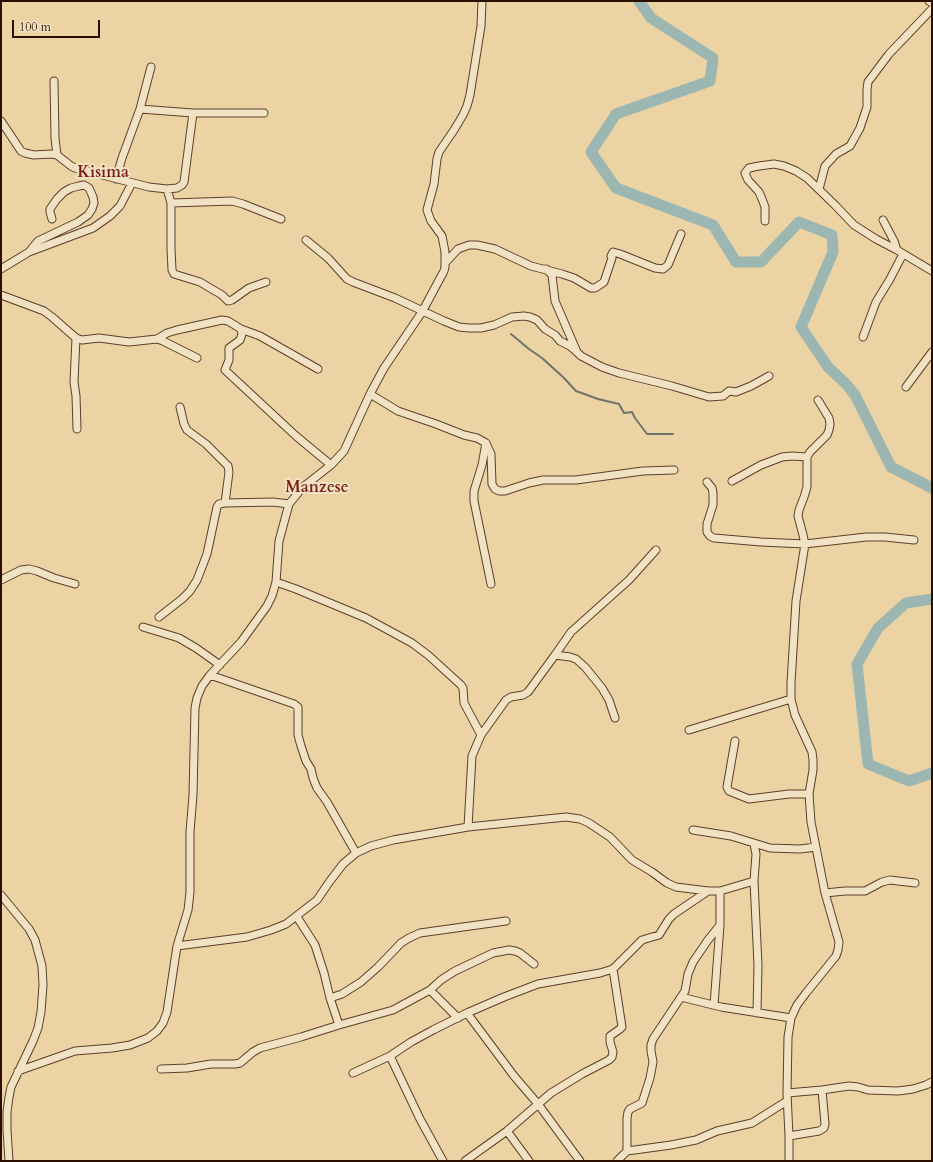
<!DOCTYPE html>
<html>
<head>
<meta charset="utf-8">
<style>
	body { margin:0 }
	#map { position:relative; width:933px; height:1162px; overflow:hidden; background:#ebd3a4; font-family:Cardo,serif }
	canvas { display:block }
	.frame { position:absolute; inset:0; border:2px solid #2c0e00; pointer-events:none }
	.scale { position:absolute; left:12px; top:20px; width:88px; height:18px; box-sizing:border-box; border:2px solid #2c0e00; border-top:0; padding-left:5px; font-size:12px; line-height:14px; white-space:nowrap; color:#2c0e00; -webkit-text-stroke:3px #f2e2c4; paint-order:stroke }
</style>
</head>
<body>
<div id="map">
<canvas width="933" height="1162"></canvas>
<div class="frame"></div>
<div class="scale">100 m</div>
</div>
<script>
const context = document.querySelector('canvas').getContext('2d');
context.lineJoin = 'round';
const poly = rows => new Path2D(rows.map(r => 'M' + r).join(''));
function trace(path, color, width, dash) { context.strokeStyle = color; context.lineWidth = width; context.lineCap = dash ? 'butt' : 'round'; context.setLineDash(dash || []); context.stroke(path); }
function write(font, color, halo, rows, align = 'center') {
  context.font = font + ' Cardo,serif'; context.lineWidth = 4; context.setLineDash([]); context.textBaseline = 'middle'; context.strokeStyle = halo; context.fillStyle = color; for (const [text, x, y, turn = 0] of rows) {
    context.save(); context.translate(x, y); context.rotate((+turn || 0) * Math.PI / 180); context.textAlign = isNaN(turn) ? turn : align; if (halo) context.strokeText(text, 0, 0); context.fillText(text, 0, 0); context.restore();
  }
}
const stream = poly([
	[511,334,529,349,542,358,563,377,576,391,598,399,619,404,624,413,632,412,635,418,647,434,673,434]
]);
const river = poly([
	[639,1,651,18,713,58,710,81,616,114,591,152,616,188,713,225,736,262,761,262,799,222,832,235,833,252,801,327,828,367,846,384,855,395,891,467,932,488],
	[932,599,906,603,878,628,857,664,868,764,909,781,932,773]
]);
const minor = poly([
	[929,1,932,3],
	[54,81,55,138,57,155],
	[140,109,193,113,264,113],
	[1,121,21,151,25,153,34,155,51,154,57,155,71,166,75,168,149,187,167,189,177,188,182,185,184,182,193,113],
	[116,179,122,158,140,109,151,67],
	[167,189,171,203,171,249,172,270,174,274,200,282,222,295,228,301,232,300,249,288,266,282],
	[819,189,825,166,836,154,850,146,860,128,867,107,867,90,868,82,889,54,932,9],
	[171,203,232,201,243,204,281,219],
	[883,220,894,241,897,250],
	[765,221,765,207,762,199,759,192,748,180,745,173,749,168,759,166,774,164,784,166,796,171,807,178,835,205,854,225,876,239,897,250,932,271],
	[306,240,328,258,347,279,353,282,395,298,444,321,459,327,469,328,481,328,494,325,512,317,524,316,530,317,537,320,545,329,555,335,560,341,570,346,577,352],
	[29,252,38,241,78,222,88,215,92,209,94,203,93,197,89,188,84,185,79,186,71,188,64,192,57,199,50,209,50,212,52,219],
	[445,263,458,249,469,245,477,245,495,249,531,266,562,274,574,278,591,288,595,288,604,282,612,258,611,256,613,252,620,254,655,268,663,269,668,265,681,234],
	[1,269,29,252,93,228,110,216,120,206,132,183],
	[546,269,552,275,555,301,577,352,581,356,602,367,619,373,672,386,709,397,723,396,729,391,736,392,751,386,769,376],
	[1,295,44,311,52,317,76,338,82,340,99,338,129,342,157,339,163,341,197,358],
	[241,329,242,334,240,340,229,348,229,360,225,370,296,436,331,465],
	[863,337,876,302,890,279,903,254],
	[76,338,74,382,76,396,77,429],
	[157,339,167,333,177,330,222,320,228,321,241,329,260,336,318,369],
	[906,387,932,352],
	[370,394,398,411,436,424,464,435,477,438,486,443,491,454,492,484,495,489,499,491,505,491,529,483,543,480,576,480,643,471,674,470],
	[180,407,184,424,187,430,206,444,228,466,229,472,225,503],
	[486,443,482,465,474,491,474,501,491,584],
	[732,481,761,465,782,457,792,456,807,457],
	[707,482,712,488,713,493,713,505,707,524,707,532,710,536,714,538,761,542,805,544,866,537,885,537,914,540],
	[1,580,21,570,29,569,37,571,54,578,75,584],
	[276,582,296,589,366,618,412,643,428,655,461,685,463,688,464,703,481,735],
	[159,617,182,599,190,591,197,580,207,554,217,507,219,504,225,503,273,502,289,504],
	[143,627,179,638,196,648,220,665],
	[555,655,570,657,576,659,585,667,602,688,609,700,615,718],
	[210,675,294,704,298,707,298,735,301,746,306,761,311,769,313,778,317,788,327,802,356,853],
	[689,730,791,699],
	[735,741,727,787,729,791,749,799,789,794,809,794],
	[468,827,472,756,481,735,506,700,511,697,523,695,528,692,555,655,571,632,629,580,656,550],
	[693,830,731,836,770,848,800,849,816,847],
	[754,844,756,854,754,881,758,965,757,1013],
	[825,893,845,891,865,891,882,882,890,880,915,883],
	[1,895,29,929,35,940,42,966,43,985,41,1012,38,1028,33,1041,11,1087,9,1097,7,1112,7,1130,9,1161],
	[297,917,315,945,324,973,330,998,339,1025,393,1010,430,990,441,980,455,971,493,953,509,950,515,951,520,953,534,964],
	[177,946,247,937,271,930,286,924,317,900,330,881,343,864,356,853,371,846,393,840,468,827,566,817,580,819,589,823,610,837,632,860,652,872,667,883,676,887,708,891,720,891,754,881],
	[430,990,458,1018],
	[681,997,721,1007,791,1018],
	[330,998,342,994,361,982,378,967,401,943,409,938,420,933,506,921],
	[714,1005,720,925,720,891],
	[467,1013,514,1076,538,1104,580,1161],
	[390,1056,420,1119,443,1161],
	[161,1069,187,1068,211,1064,235,1064,240,1063,253,1052,260,1048,301,1037,339,1025],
	[18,1071,75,1051,112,1048,130,1045,148,1038,157,1031,163,1023,167,1012,177,946,188,910,190,892,190,832,193,795,195,708,197,698,202,686,210,675,241,642,267,606,272,596,276,582,279,541,289,504,303,487,331,465,344,451,370,394,384,368,422,312,444,271,445,267,445,252,442,236,431,221,427,210,434,184,437,159,439,152,454,130,463,115,467,106,470,95,481,26,482,1],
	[353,1073,390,1056,411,1042,433,1030,467,1013,504,997,538,984,600,973,613,969,642,940,659,935,669,919,674,914,708,891],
	[787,1093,822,1090,849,1086,858,1087,868,1090,898,1091,913,1089,926,1085,932,1082],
	[507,1131,529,1161],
	[789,1136,819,1131,824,1128,825,1124,822,1090],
	[627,1151,671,1145,696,1140,717,1131,752,1123,787,1101],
	[465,1161,507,1131,551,1093,582,1074,609,1060,612,1057,613,1052,610,1042,610,1036,620,1029,622,1027,613,969],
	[617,1161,627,1151,627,1118,628,1112,630,1109,642,1103,650,1078,653,1062,651,1051,651,1045,653,1039,685,991,688,974,693,962,708,940,720,925],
	[789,1161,789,1136,787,1093,788,1037,791,1018,797,1005,806,993,836,956,838,950,839,942,825,893,811,822,809,794,813,770,813,760,812,752,795,715,791,699,791,683,796,601,805,544,803,535,798,516,799,510,804,497,807,487,807,457,810,452,827,435,829,430,830,424,829,418,818,400]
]);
const quarterNames = [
	["Kisima",103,173],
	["Manzese",317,488]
];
trace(stream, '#6f736a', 2);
trace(river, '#9cb6b1', 11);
trace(minor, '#5c3f29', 9);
trace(minor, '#f2e2c4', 7);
write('bold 16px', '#7a1f14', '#f2e2c4', quarterNames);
</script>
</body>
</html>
